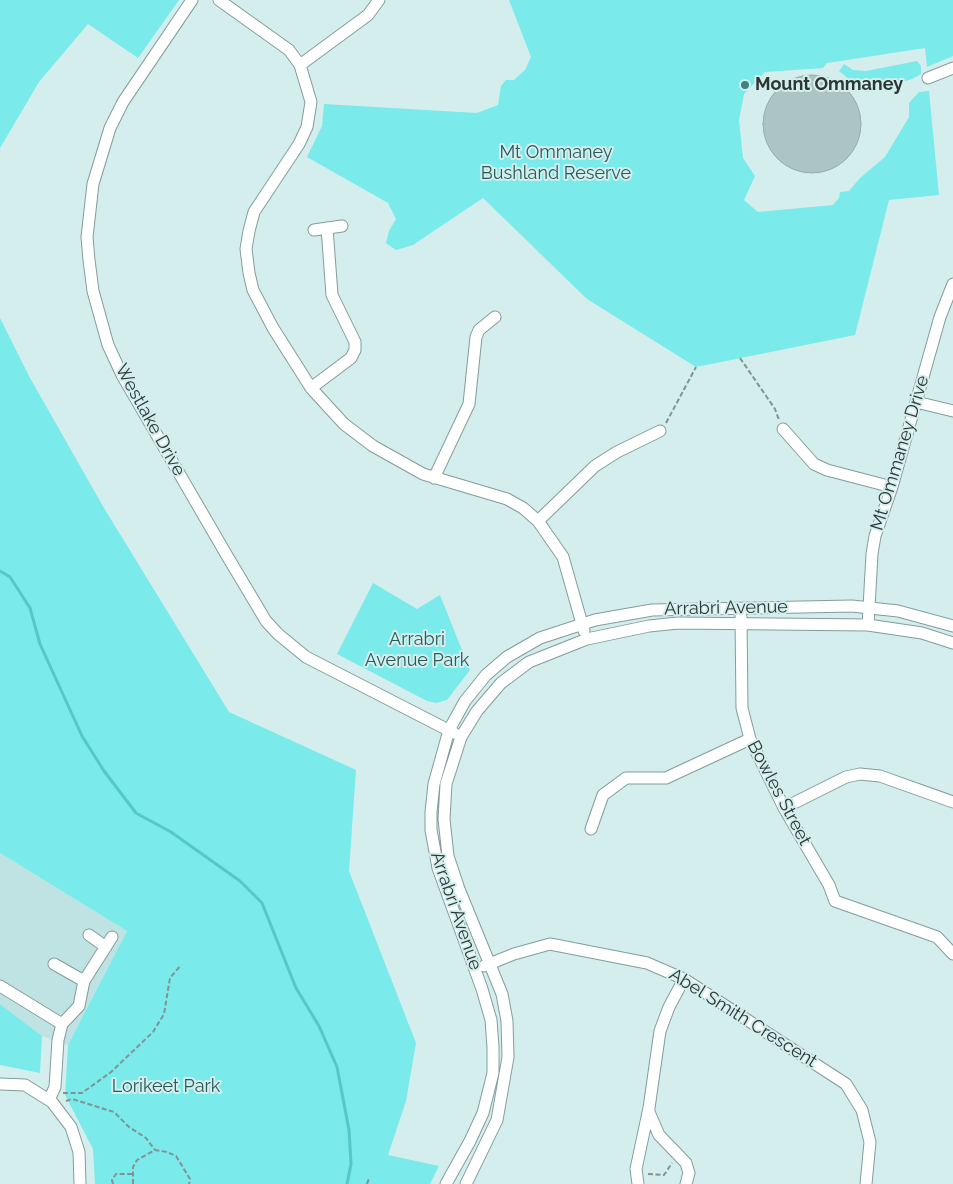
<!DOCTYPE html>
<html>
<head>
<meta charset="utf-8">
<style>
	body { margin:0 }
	canvas { display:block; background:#d3eeed }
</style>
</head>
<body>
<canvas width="953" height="1184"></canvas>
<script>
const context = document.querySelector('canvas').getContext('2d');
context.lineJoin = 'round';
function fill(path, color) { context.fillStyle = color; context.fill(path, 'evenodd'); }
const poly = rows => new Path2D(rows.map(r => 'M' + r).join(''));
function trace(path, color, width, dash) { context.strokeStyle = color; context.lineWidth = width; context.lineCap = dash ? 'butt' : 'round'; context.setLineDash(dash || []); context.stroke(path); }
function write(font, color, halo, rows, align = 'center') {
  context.font = font + ' Raleway,sans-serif'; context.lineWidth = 4; context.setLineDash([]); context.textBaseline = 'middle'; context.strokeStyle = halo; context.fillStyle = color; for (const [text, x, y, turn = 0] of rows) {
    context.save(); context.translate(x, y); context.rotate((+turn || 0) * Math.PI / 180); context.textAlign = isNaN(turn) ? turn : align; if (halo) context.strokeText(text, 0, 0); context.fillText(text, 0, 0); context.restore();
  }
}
const built = poly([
	[0,853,127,931,68,1045,42,1036,0,1004]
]);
const green = poly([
	[0,0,179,0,138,58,88,24,39,82,0,148],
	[509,0,953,0,953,56,927,67,925,48,827,63,823,68,765,72,744,94,739,120,743,158,755,176,744,200,758,212,833,205,839,198,840,192,849,191,860,178,885,157,909,117,909,103,919,92,929,91,939,195,889,200,855,335,696,367,587,299,483,198,413,245,396,250,386,243,389,231,396,219,388,203,307,157,322,126,324,104,477,113,498,105,501,86,506,80,514,80,525,70,531,57],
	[917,61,921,66,921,74,912,79,868,92,863,91,839,71,844,64,853,70,866,71],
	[0,318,30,378,104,508,229,712,356,770,349,871,416,1043,406,1101,388,1155,439,1166,430,1184,95,1184,93,1149,65,1095,68,1045,127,931,0,853],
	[373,583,417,609,440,595,470,670,447,700,436,703,427,701,337,654],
	[0,1004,42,1036,40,1073,0,1065]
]);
const stream = poly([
	[0,571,10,577,30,608,40,644,82,736,104,771,136,813,171,832,240,881,262,903,296,988,319,1026,337,1067,349,1130,351,1164,347,1184]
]);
const building = poly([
	'763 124a49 49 0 1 1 98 0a49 49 0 1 1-98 0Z'
]);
const path = poly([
	[740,358,775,409,779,420],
	[666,423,696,367],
	[63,1093,82,1093,111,1072,153,1032,164,1014,170,978,181,965],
	[66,1101,72,1099,114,1112,129,1127,146,1138,155,1150],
	[648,1174,664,1175,672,1163],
	[113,1184,112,1180,116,1174,133,1174],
	[133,1184,133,1167,137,1160,155,1150,167,1152,176,1156,190,1179,189,1184],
	[367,1184,369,1178]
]);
const minor = poly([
	[192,0,123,102,110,128,93,184,87,237,89,260,93,291,108,345,122,375,226,554,266,621,278,634,306,657,454,733],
	[219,0,289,50,300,65,311,102,307,127,299,144,254,212,249,231,246,249,249,273,253,290,273,328,311,388,344,424,373,446,423,474,507,499,523,508,538,521,563,557,584,631],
	[300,65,368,15,379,0],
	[928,78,953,68],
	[314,230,342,226],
	[311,388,351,358,355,350,355,342,332,295,327,228],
	[916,402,953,411],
	[783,429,814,464,827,470,892,487],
	[434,478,469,404,476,337,479,330,495,317],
	[538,521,595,466,617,452,660,431],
	[741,617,742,708,750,739,784,808,829,885,835,901,937,937,953,954],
	[868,625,872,554,875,536,892,487,940,317,953,284],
	[784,808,846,777,860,774,880,776,953,802],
	[591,829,603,795,626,778,666,778,750,739],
	[89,935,106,947],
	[54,964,84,981,79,1006,62,1024],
	[484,966,514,954,550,944,647,963,684,979,846,1084,862,1110,870,1142,866,1184],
	[84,981,112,937],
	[0,986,62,1024,58,1040,55,1087,49,1100],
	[0,1084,25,1085,52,1102,71,1127,79,1152,80,1184],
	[649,1112,659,1135,686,1163,689,1173,686,1184],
	[446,1184,470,1141,483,1113,493,1073,493,1047,491,1020,482,989,438,868,431,830,431,812,434,784,449,730,465,701,486,675,507,657,540,638,595,620,652,610,852,606,898,611,953,626],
	[466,1184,497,1120,508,1057,507,1021,502,994,459,889,448,856,444,819,446,784,461,737,477,711,501,683,529,662,587,639,649,626,678,623,868,625,922,633,953,643],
	[638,1184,636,1169,649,1108,660,1031,669,1007,684,979]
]);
const markers = [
	[745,85,5,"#3b8483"]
];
const poiNames = [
	["Mount Ommaney",755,85]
];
const parkNames = [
	["Mt Ommaney",556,153],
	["Bushland Reserve",556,174],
	["Arrabri",417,640],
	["Avenue Park",417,661],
	["Lorikeet Park",166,1087]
];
const streetNames = [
	["Westlake Drive",150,420,61],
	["Mt Ommaney Drive",900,453,-73],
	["Arrabri Avenue",726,608,-1],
	["Bowles Street",779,793,62],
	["Arrabri Avenue",456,911,71],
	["Abel Smith Crescent",743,1018,32]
];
fill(built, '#bfe3e3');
fill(green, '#7aeaea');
trace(stream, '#55c8c8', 3);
fill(building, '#acc5c4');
trace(building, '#93acac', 1);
trace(minor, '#849c9c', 13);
trace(path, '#809493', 2, [5, 2.5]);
trace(minor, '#fff', 11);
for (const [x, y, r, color] of markers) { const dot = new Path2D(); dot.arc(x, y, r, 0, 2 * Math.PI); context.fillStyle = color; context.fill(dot); trace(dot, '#d3eeed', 2); }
write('bold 18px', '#2b3635', '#d3eeed', poiNames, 'left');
write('18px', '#295a5a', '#d3eeed', parkNames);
write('18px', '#2b3635', '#d3eeed', streetNames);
</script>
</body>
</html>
